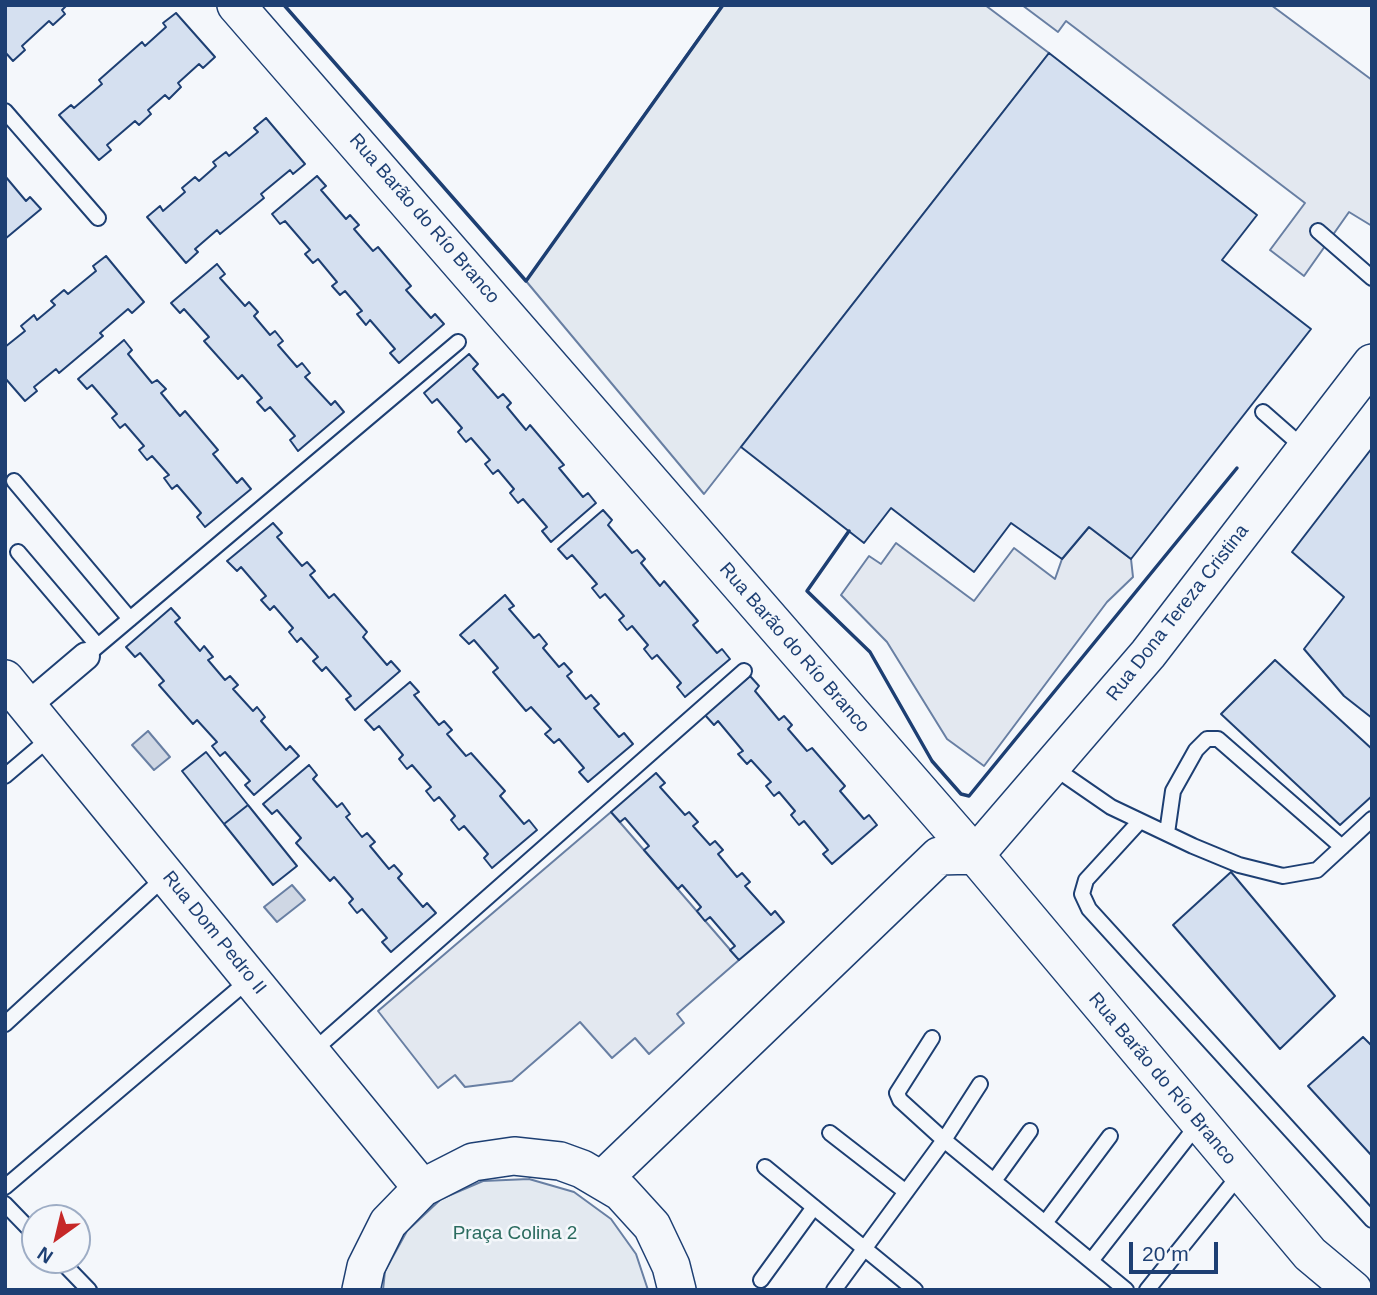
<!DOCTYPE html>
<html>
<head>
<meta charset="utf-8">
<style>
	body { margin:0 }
	#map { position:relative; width:1377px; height:1295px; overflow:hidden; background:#f4f7fb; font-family:Arial,sans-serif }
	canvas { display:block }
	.frame { position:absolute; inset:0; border:7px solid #1d3f73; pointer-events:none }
	.north { position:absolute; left:21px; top:1204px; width:70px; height:70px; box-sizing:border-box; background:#f4f7fb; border:2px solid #9eadc5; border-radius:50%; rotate:214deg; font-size:19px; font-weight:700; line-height:28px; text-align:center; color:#1d3f73 }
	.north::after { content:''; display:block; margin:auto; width:24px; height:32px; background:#c62828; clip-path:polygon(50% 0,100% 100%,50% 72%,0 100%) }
	.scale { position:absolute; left:1129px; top:1242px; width:89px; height:32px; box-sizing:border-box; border:4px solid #1d3f73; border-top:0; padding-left:9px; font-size:21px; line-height:24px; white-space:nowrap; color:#1d3f73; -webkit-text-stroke:5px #f4f7fb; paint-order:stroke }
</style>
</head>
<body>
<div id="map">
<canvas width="1377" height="1295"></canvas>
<div class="frame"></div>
<div class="north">N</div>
<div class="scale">20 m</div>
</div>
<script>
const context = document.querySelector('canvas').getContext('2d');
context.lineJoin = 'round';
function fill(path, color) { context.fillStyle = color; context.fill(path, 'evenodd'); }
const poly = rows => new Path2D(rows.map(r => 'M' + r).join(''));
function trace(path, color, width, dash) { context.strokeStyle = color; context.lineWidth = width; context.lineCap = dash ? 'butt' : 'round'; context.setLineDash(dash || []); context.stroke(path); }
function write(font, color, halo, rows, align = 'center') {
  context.font = font + ' Arial,sans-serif'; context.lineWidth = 5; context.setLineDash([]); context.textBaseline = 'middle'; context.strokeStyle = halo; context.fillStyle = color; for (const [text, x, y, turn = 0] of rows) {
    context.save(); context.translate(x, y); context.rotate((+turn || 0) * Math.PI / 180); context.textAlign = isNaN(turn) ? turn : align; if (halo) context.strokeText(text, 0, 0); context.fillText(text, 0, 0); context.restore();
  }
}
const green = poly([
	[722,5,985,5,1049,53,704,494,526,281,722,5],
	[529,1179,574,1192,611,1219,636,1254,648,1290,383,1290,385,1271,407,1231,441,1199,483,1181,529,1179]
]);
const parking = poly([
	[1022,5,1271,5,1372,80,1372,226,1349,212,1304,276,1270,250,1305,203,1066,21,1058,32,1022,5],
	[1089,527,1131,559,1133,577,1107,602,984,766,947,739,887,642,841,595,869,556,881,564,896,543,974,601,1014,548,1055,579,1062,559,1089,527],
	[611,812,739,960,677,1014,684,1023,649,1054,635,1038,612,1058,580,1022,512,1081,465,1087,455,1075,438,1088,378,1011,611,812]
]);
const water = poly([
	[148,731,170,757,154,770,132,745,148,731],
	[292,885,305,900,277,922,264,907,292,885]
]);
const building = poly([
	[5,5,67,5,62,10,65,14,53,25,49,21,22,46,25,50,13,61,5,52,5,5],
	[176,13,215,57,203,68,199,64,178,83,181,87,169,99,165,95,148,110,151,114,139,125,135,121,107,145,111,150,99,160,59,115,71,105,74,108,102,84,99,80,142,42,145,46,166,27,163,23,176,13],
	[1049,53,1257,215,1222,260,1311,329,1131,559,1089,527,1062,559,1011,523,974,572,891,508,864,543,741,447,1049,53],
	[266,118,305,164,293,174,290,170,261,194,264,198,220,234,217,230,195,249,198,252,186,263,147,217,160,206,163,211,185,192,182,188,195,177,199,181,216,166,213,162,226,152,229,156,258,132,254,128,266,118],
	[5,176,26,201,30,197,41,209,5,239,5,176],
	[317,176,326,186,321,190,346,219,350,215,359,225,354,229,373,251,378,247,411,286,406,290,431,318,435,314,444,324,399,363,390,353,395,349,370,320,366,325,357,314,362,311,345,291,340,295,332,286,337,282,318,259,313,263,305,254,310,250,285,221,280,224,272,214,317,176],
	[106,256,144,302,132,313,128,309,100,333,103,336,59,373,56,369,34,387,37,391,25,401,5,378,5,347,25,331,21,326,34,315,37,320,55,305,51,301,64,290,68,294,96,271,93,266,106,256],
	[217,264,225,274,220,278,245,306,249,302,258,312,254,316,270,335,275,331,283,341,278,345,297,367,302,363,310,373,305,377,331,405,335,401,344,412,298,451,290,440,295,436,270,407,265,411,257,402,262,398,242,375,238,379,204,341,209,337,184,309,180,313,171,303,217,264],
	[124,340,132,350,128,354,152,383,157,380,166,389,161,393,180,416,185,411,218,450,213,454,237,483,242,478,251,489,205,527,197,517,201,513,177,485,172,489,164,478,169,475,152,456,147,460,139,450,144,446,125,424,120,428,112,418,117,414,92,385,87,389,78,379,124,340],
	[469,354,478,364,473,369,498,398,503,394,511,403,507,407,526,430,530,425,564,465,559,468,583,497,588,493,596,503,551,542,542,531,547,527,523,499,518,503,510,493,514,489,498,470,493,474,485,464,490,460,471,438,466,442,458,432,462,428,437,399,432,403,424,393,469,354],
	[1372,448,1372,718,1344,696,1304,649,1344,597,1292,552,1372,448],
	[603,510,612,520,608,525,632,553,637,550,645,559,641,563,660,586,664,581,698,621,693,625,717,653,722,649,730,659,685,697,677,687,681,683,657,655,652,659,644,649,648,645,632,626,627,630,619,620,624,616,605,594,600,598,592,588,597,584,572,555,567,559,558,549,603,510],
	[273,523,282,533,277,537,302,566,307,562,315,571,310,575,329,598,334,594,367,632,363,637,387,665,391,661,400,671,355,710,346,699,351,696,326,667,322,671,313,661,318,657,301,638,297,642,289,632,293,628,274,606,270,610,261,600,266,596,241,567,237,571,227,561,273,523],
	[505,595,514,606,509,609,534,638,539,634,547,644,543,648,559,667,564,663,572,672,567,676,586,699,591,695,599,704,594,708,619,737,624,733,633,744,588,782,579,772,584,768,559,739,554,743,545,734,551,729,531,707,526,711,493,672,498,668,474,640,469,644,460,635,505,595],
	[171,608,180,618,175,622,200,651,204,646,213,657,208,660,225,680,230,676,238,685,233,689,253,711,257,707,265,717,261,721,286,750,290,746,299,756,254,795,245,785,250,781,225,752,220,756,212,746,217,742,197,720,193,724,159,685,164,681,140,653,135,657,126,647,171,608],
	[1275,660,1372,749,1372,796,1340,825,1221,714,1275,660],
	[750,676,759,686,755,691,779,720,784,716,792,725,788,729,807,751,812,748,845,786,840,791,864,819,869,815,877,825,832,864,823,854,828,850,804,821,799,825,791,815,795,811,779,792,774,796,766,786,771,782,751,760,747,764,738,754,743,751,718,721,714,725,705,715,750,676],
	[410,682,419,692,414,695,439,725,444,721,452,730,447,734,466,756,471,753,505,791,500,796,524,824,529,820,537,830,492,868,484,858,488,854,464,826,459,830,451,820,455,816,439,797,434,801,426,791,431,787,412,765,407,769,399,759,403,755,379,726,374,730,365,720,410,682],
	[206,752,248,805,224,824,182,771,206,752],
	[309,765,317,775,313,779,337,807,342,803,350,814,346,817,362,837,367,833,375,842,370,846,389,869,394,865,402,874,398,878,423,907,427,903,436,913,391,952,382,942,387,938,362,909,357,913,349,903,353,899,334,877,330,881,296,843,301,838,277,810,272,814,263,804,309,765],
	[656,773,665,783,660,787,685,815,689,812,698,822,693,826,710,845,715,841,723,850,718,854,737,877,742,873,750,882,745,886,771,915,775,911,784,922,739,960,730,950,735,946,710,917,705,921,697,911,701,907,682,885,678,889,644,850,649,846,625,818,620,822,611,812,656,773],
	[248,805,297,866,273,885,224,824,248,805],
	[1231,872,1335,996,1280,1049,1173,925,1231,872],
	[1363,1037,1372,1046,1372,1156,1308,1086,1363,1037]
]);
const lane = poly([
	[5,111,98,218],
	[1318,231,1372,278],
	[1263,412,1304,448],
	[14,481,130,619],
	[18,552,98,646],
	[86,656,458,342],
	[1053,767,1111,807,1193,846,1239,865,1283,876,1317,870,1372,819],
	[5,776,51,737],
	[1140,821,1086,880,1082,894,1089,909,1372,1220],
	[1167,833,1173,791,1196,750,1207,739,1218,739,1342,847],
	[5,1024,166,876],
	[312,1052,744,671],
	[980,1084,944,1140,1126,1290],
	[830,1133,906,1192],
	[765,1167,915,1290],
	[994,1181,1030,1131],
	[5,1187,250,979],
	[5,1204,35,1235],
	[1045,1223,1110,1136],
	[60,1260,89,1290],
	[1091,1261,1198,1124],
	[761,1280,814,1207],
	[834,1290,944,1140,900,1100,897,1093,932,1038],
	[1147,1290,1241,1173]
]);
const street = poly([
	[27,706,86,656]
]);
const secondary = poly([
	[236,5,975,855,1310,1254,1353,1290],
	[5,679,422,1188],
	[603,1179,939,856,975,855,1148,654,1372,363],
	[361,1290,366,1267,388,1223,422,1188,473,1162,514,1156,560,1161,582,1169,621,1192,652,1226,671,1266,677,1290]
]);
const wall = poly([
	[284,5,526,281,723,5],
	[849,531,807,591,870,652,932,761,961,794,969,796,1237,468]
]);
const streetNames = [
	["Rua Barão do Río Branco",424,219,49],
	["Rua Dona Tereza Cristina",1178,613,-52],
	["Rua Barão do Río Branco",794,648,49],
	["Rua Dom Pedro II",214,933,51],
	["Rua Barão do Río Branco",1162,1079,50]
];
const parkNames = [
	["Praça Colina 2",515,1234]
];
fill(green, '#e3e9f0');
trace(green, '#687fa3', 2);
fill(parking, '#e3e8f0');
trace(parking, '#687fa3', 2);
fill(water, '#cfd7e4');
trace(water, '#687fa3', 2);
fill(building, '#d5e0f0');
trace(building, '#1d3f73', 2);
trace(lane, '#1d3f73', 18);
trace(street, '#1d3f73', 30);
trace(secondary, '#1d3f73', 40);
trace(lane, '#f4f7fb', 14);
trace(street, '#f4f7fb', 26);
trace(secondary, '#f4f7fb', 37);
trace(wall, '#1d3f73', 3.5);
write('19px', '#1d3f73', '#f4f7fb', streetNames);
write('19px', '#2c6c60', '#f4f7fb', parkNames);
</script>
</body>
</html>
